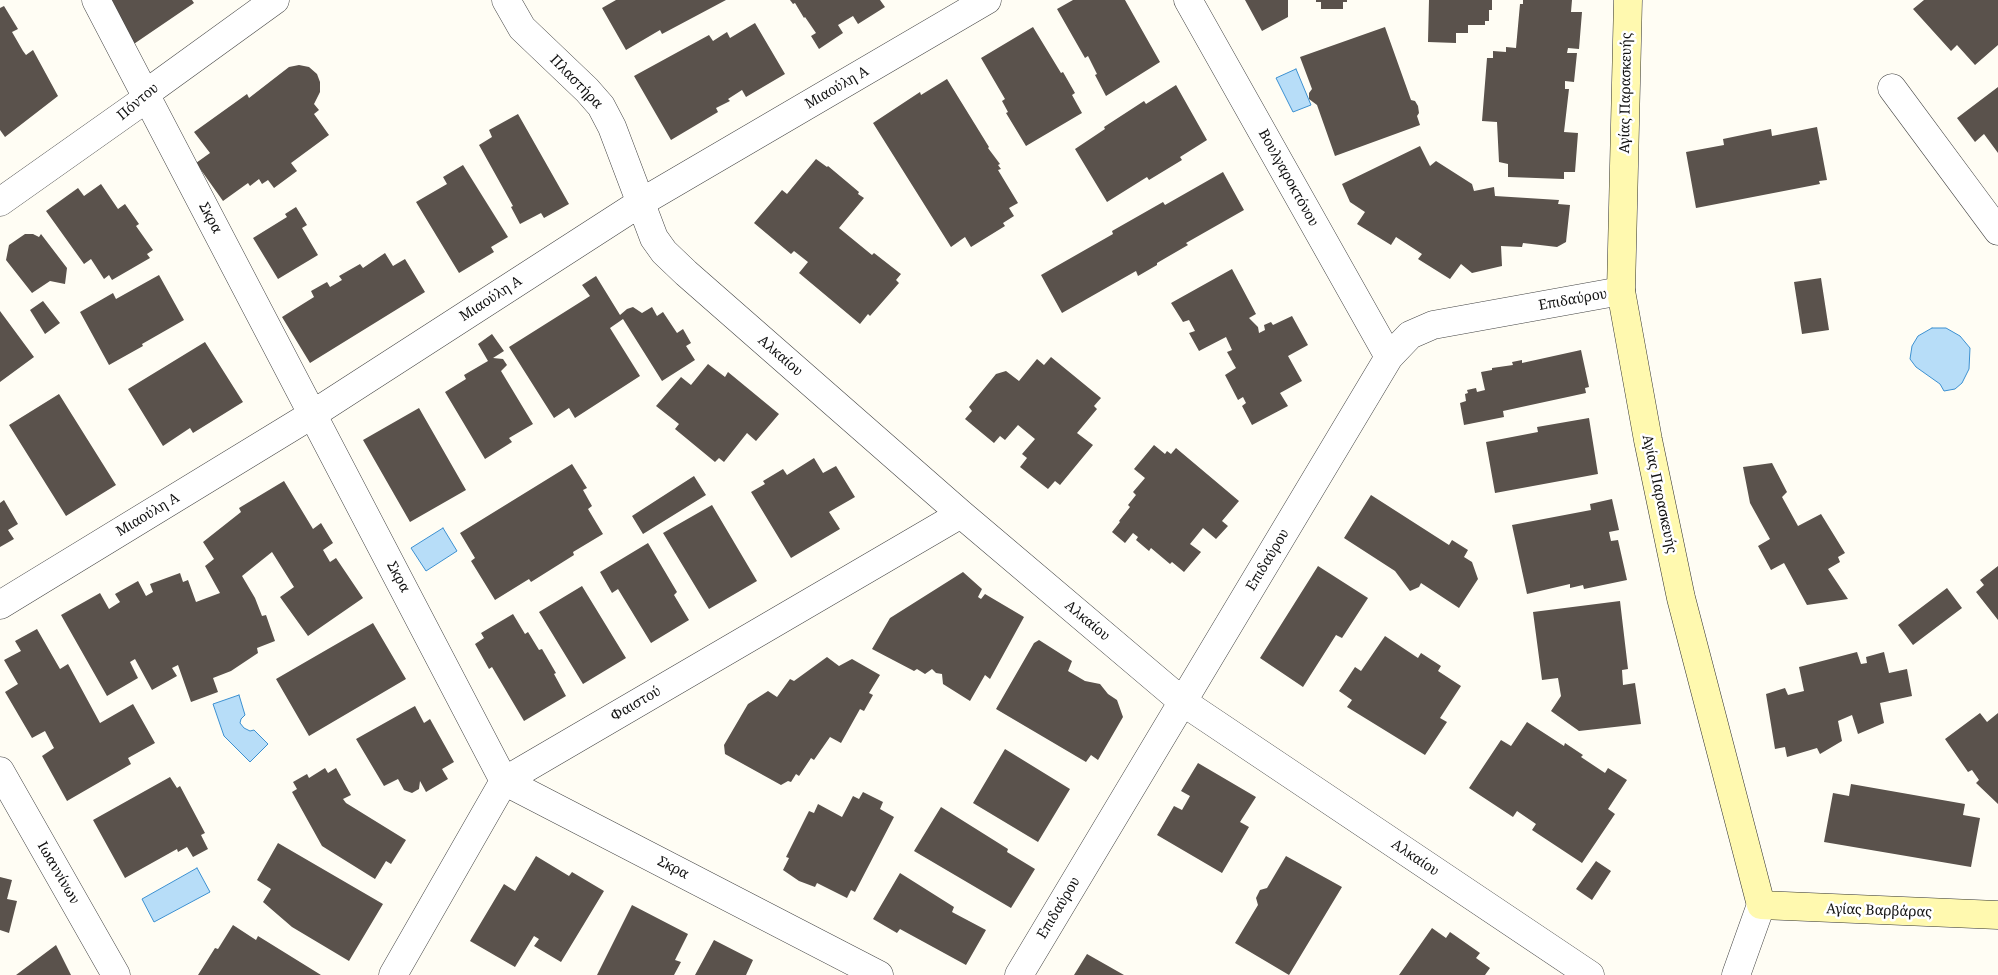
<!DOCTYPE html>
<html>
<head>
<meta charset="utf-8">
<style>
	body { margin:0 }
	canvas { display:block; background:#fffdf4 }
</style>
</head>
<body>
<canvas width="1998" height="975"></canvas>
<script>
const context = document.querySelector('canvas').getContext('2d');
context.lineJoin = 'round';
function fill(path, color) { context.fillStyle = color; context.fill(path, 'evenodd'); }
const poly = rows => new Path2D(rows.map(r => 'M' + r).join(''));
function trace(path, color, width, dash) { context.strokeStyle = color; context.lineWidth = width; context.lineCap = dash ? 'butt' : 'round'; context.setLineDash(dash || []); context.stroke(path); }
function write(font, color, halo, rows, align = 'center') {
  context.font = font + ' "Noto Serif",serif'; context.lineWidth = 5; context.setLineDash([]); context.textBaseline = 'middle'; context.strokeStyle = halo; context.fillStyle = color; for (const [text, x, y, turn = 0] of rows) {
    context.save(); context.translate(x, y); context.rotate((+turn || 0) * Math.PI / 180); context.textAlign = isNaN(turn) ? turn : align; if (halo) context.strokeText(text, 0, 0); context.fillText(text, 0, 0); context.restore();
  }
}
const water = poly([
	[1296,69,1311,105,1293,112,1276,78,1296,69],
	[1932,328,1946,328,1960,336,1970,348,1969,369,1962,383,1955,389,1944,391,1940,384,1916,367,1910,359,1912,346,1918,336,1932,328],
	[443,528,457,551,426,571,411,548,443,528],
	[239,695,245,715,241,719,240,723,244,728,250,731,254,730,268,744,250,762,224,736,213,704,239,695],
	[197,868,210,892,154,922,142,899,197,868]
]);
const building = poly([
	[98,0,192,0,194,3,125,50],
	[616,0,726,0,662,34,660,30,626,50,602,8],
	[790,0,880,0,885,7,858,24,853,16,838,25,843,33,819,49,811,36,816,33,805,17,804,18,795,3,793,4],
	[1073,0,1125,0,1160,62,1106,96,1095,75,1097,74,1088,56,1085,58,1057,9],
	[1245,0,1288,0,1288,17,1262,31],
	[1316,0,1347,0,1347,2,1343,2,1343,9,1321,9,1321,2,1316,2],
	[1429,0,1492,0,1492,10,1489,10,1489,21,1485,21,1485,25,1468,25,1468,33,1456,33,1456,43,1428,42],
	[1523,0,1572,0,1571,12,1582,12,1579,49,1568,48,1567,53,1577,53,1574,82,1565,81,1565,89,1569,89,1564,132,1578,133,1575,172,1564,172,1564,179,1508,177,1508,164,1499,162,1497,122,1482,121,1487,58,1493,58,1493,51,1506,52,1506,47,1516,48,1520,4,1523,4],
	[1924,0,1998,0,1998,45,1975,65,1957,45,1951,51,1913,9],
	[4,6,18,29,12,32,23,51,26,55,33,50,58,96,5,137,0,130,0,8],
	[755,23,785,74,746,97,742,90,728,99,730,101,716,108,718,112,671,140,634,76,709,35,713,41,727,32,730,38],
	[1033,27,1061,73,1063,72,1075,93,1072,95,1082,113,1026,146,1006,113,1008,112,1002,101,1005,99,981,58],
	[1385,27,1411,100,1415,101,1418,106,1419,113,1417,116,1420,125,1335,156,1317,105,1309,99,1309,93,1312,89,1300,57],
	[299,65,309,67,317,74,320,82,320,92,314,104,319,110,314,114,329,135,291,163,297,171,274,188,268,180,262,184,259,179,250,186,248,183,223,201,196,163,210,153,194,132,247,94,249,98,289,67],
	[947,79,989,147,988,148,1000,164,998,165,1001,169,998,170,1018,203,1009,208,1014,216,1003,223,1005,226,971,247,965,237,951,247,873,123,920,92,921,95],
	[1176,85,1207,140,1180,157,1182,160,1149,180,1147,177,1107,202,1075,149,1105,129,1104,127,1144,101,1146,104],
	[1998,87,1998,153,1984,134,1975,142,1957,118],
	[518,114,569,204,544,218,541,213,520,224,511,207,513,206,479,145,492,137,489,130],
	[1817,127,1827,180,1819,181,1820,184,1696,208,1686,152,1724,145,1723,139,1771,129,1772,136],
	[1420,146,1430,166,1436,161,1472,184,1474,191,1494,187,1495,196,1559,200,1558,204,1570,205,1566,242,1557,247,1523,243,1522,247,1501,246,1502,266,1472,273,1461,264,1450,279,1418,259,1422,254,1396,237,1391,245,1357,224,1365,212,1350,202,1342,184],
	[816,159,827,167,828,166,859,192,858,194,864,198,839,228,872,255,874,253,901,274,896,280,899,283,870,316,868,314,860,324,799,273,808,262,794,251,791,254,754,223,782,190,787,194],
	[463,165,508,237,491,247,494,252,459,273,416,202,447,184,443,177],
	[1223,172,1244,210,1186,243,1188,245,1157,263,1157,265,1138,276,1136,271,1062,313,1041,275,1113,234,1112,231,1163,202,1165,205],
	[101,184,118,209,125,204,139,224,136,226,153,250,147,254,150,258,112,280,109,275,104,279,91,259,84,264,46,211,78,188,84,196],
	[296,207,307,225,302,228,318,255,278,279,253,238,287,217,285,214],
	[25,234,33,234,39,237,41,234,67,268,65,284,50,281,32,293,6,260,9,245],
	[385,253,393,266,405,259,425,292,310,363,282,317,314,297,311,291,327,282,330,287,342,280,339,276,360,264,363,268],
	[1232,269,1256,314,1249,318,1258,327,1259,333,1265,330,1264,325,1271,322,1273,325,1292,316,1308,345,1288,356,1302,381,1280,393,1288,406,1252,425,1242,406,1246,403,1243,397,1238,400,1225,375,1236,368,1227,352,1232,350,1226,337,1199,351,1189,333,1195,331,1189,320,1183,322,1171,303],
	[159,275,184,320,142,344,143,346,109,365,80,312,113,293,116,299],
	[596,276,620,315,627,309,633,307,642,313,652,307,657,316,663,312,677,333,683,329,691,343,686,346,695,360,662,381,623,319,610,328,640,376,575,418,569,408,554,418,509,347,590,296,582,285],
	[1821,278,1829,330,1802,334,1794,282],
	[43,301,60,323,45,334,30,310],
	[0,311,34,357,0,382],
	[492,334,504,351,493,358,503,359,507,365,501,371,533,424,509,438,512,442,485,459,445,392,466,379,464,375,488,361,478,344],
	[205,342,243,402,193,433,190,428,163,446,128,389],
	[1581,350,1589,387,1585,388,1586,393,1503,411,1504,417,1464,425,1460,403,1466,401,1465,394,1468,393,1467,390,1476,388,1477,392,1485,390,1481,372,1492,370,1492,368,1513,365,1512,362,1522,360,1522,363],
	[1051,357,1101,398,1094,406,1097,409,1077,433,1093,445,1060,485,1055,481,1048,489,1020,467,1027,458,1022,454,1035,439,1018,425,1005,440,1000,436,994,443,965,419,972,411,969,407,996,374,1006,371,1019,381,1037,359,1044,365],
	[708,364,725,377,728,372,779,414,756,441,747,433,724,462,719,458,715,462,675,429,679,424,656,406,681,377,691,385],
	[59,394,116,485,66,516,9,425],
	[419,408,466,490,410,522,363,440],
	[1589,418,1598,474,1495,493,1486,442,1538,432,1537,427],
	[1154,445,1165,454,1167,451,1171,454,1176,448,1239,501,1222,521,1228,526,1216,539,1203,528,1190,544,1201,552,1184,572,1172,562,1170,564,1151,548,1149,551,1136,540,1138,537,1133,533,1125,543,1112,532,1120,522,1119,521,1130,507,1128,505,1136,495,1133,492,1145,478,1134,469],
	[814,458,823,473,836,466,855,497,829,512,840,529,791,558,751,492,765,484,763,481,783,469,787,475],
	[1772,463,1787,492,1782,497,1798,526,1821,514,1845,553,1838,557,1840,562,1828,569,1848,599,1807,605,1784,563,1771,570,1758,546,1770,539,1750,503,1743,467],
	[572,464,587,488,583,490,592,506,588,509,603,534,573,552,574,555,531,582,529,579,495,600,471,561,475,558,460,533],
	[694,476,706,495,643,534,632,516],
	[284,481,313,529,321,523,333,543,323,550,330,562,336,558,363,598,308,636,280,597,294,587,272,552,242,576,255,598,262,616,266,615,275,641,257,648,258,653,231,671,213,678,218,692,191,702,178,665,172,668,177,676,152,690,135,659,130,662,138,678,107,696,61,615,100,593,109,609,120,602,115,594,138,581,146,596,153,592,150,584,180,573,183,582,188,580,196,602,220,593,205,566,214,559,203,542,241,512,239,508],
	[1371,495,1449,545,1452,540,1468,550,1464,557,1472,562,1478,579,1459,608,1421,583,1419,587,1410,591,1395,571,1344,538],
	[1612,499,1619,530,1609,532,1611,541,1618,540,1627,580,1584,589,1583,585,1570,588,1570,584,1527,594,1512,525,1591,510,1590,504],
	[4,500,18,524,8,530,14,539,0,547,0,503],
	[712,505,757,581,709,609,663,533],
	[648,543,677,592,674,595,689,620,651,643,618,589,612,593,600,572],
	[1318,566,1368,598,1342,638,1336,635,1303,687,1260,658],
	[1998,566,1998,620,1976,592,1984,585,1980,580],
	[963,572,982,589,978,597,981,599,985,594,1024,617,990,679,985,675,970,701,943,684,942,674,936,673,932,669,925,674,917,669,914,671,872,649,890,618],
	[582,586,626,658,583,684,539,612],
	[1947,588,1962,608,1913,645,1898,625],
	[1620,601,1628,669,1622,670,1623,685,1635,683,1641,724,1579,731,1551,711,1561,696,1558,678,1542,680,1533,612],
	[513,614,525,634,528,632,539,650,542,649,556,673,554,674,566,696,524,721,492,667,489,669,475,644,484,638,481,633],
	[373,623,406,679,309,736,276,679],
	[37,629,60,669,68,664,100,723,133,704,155,743,128,758,131,764,67,801,42,756,54,748,45,731,32,738,5,692,18,684,4,660,21,651,15,641],
	[1385,636,1418,658,1421,653,1441,666,1438,671,1461,686,1440,718,1447,722,1425,755,1347,707,1352,700,1339,691,1355,667,1361,671],
	[1039,640,1072,661,1068,671,1085,681,1100,684,1108,694,1117,700,1123,717,1098,760,1091,755,1086,762,996,709,1034,643],
	[1857,652,1861,664,1867,663,1866,657,1884,652,1889,673,1907,669,1912,696,1880,703,1884,723,1858,734,1852,715,1838,721,1842,741,1820,754,1817,748,1787,757,1785,747,1775,749,1766,694,1785,688,1788,695,1804,691,1799,667],
	[827,657,839,666,852,659,880,675,869,693,873,695,864,711,860,709,841,743,830,737,814,760,811,758,799,776,796,774,791,782,788,781,781,785,725,754,724,745,748,704,768,691,777,697,790,679,794,681],
	[415,706,424,723,430,719,454,762,442,769,448,779,426,792,420,781,419,789,412,793,404,790,398,779,384,786,356,739],
	[1980,713,1987,722,1998,713,1998,804,1976,783,1979,780,1972,770,1968,772,1945,739],
	[1527,722,1564,746,1565,743,1583,755,1581,757,1605,773,1608,768,1627,780,1608,809,1615,814,1582,863,1532,830,1536,824,1517,811,1513,817,1469,788,1501,740,1511,746],
	[1005,749,1070,789,1038,842,973,803],
	[1198,763,1256,797,1240,822,1249,827,1222,873,1157,835,1174,806,1182,810,1190,796,1181,791],
	[325,768,328,773,336,768,351,795,343,799,346,803,406,840,391,864,386,861,375,879,322,846,292,792,297,789,293,782,307,774,309,778],
	[170,777,177,788,180,786,205,833,201,835,208,849,193,857,187,847,178,852,177,849,125,878,93,820],
	[1851,784,1965,804,1963,815,1980,818,1971,867,1824,842,1833,793,1849,796],
	[863,792,883,802,880,809,894,817,855,892,851,890,847,898,817,883,815,887,799,881,783,870,789,858,786,857,809,811,814,813,818,804,842,817,853,796,859,799],
	[941,807,1008,849,1007,852,1035,869,1011,908,914,851],
	[278,843,383,904,349,961,292,927,263,902,271,889,257,880],
	[536,856,569,876,572,872,604,891,561,962,534,946,539,939,534,936,515,967,470,941,504,884,515,891],
	[1286,856,1342,887,1289,975,1235,943,1258,905,1256,898,1260,890,1267,888],
	[1596,861,1611,871,1592,900,1576,889],
	[900,873,954,907,952,912,986,930,966,965,900,929,897,933,873,919],
	[0,877,12,880,7,899,17,901,9,933,0,930],
	[632,905,688,934,675,960,681,962,674,975,597,975],
	[233,925,256,940,258,936,321,975,198,975,215,948,218,949],
	[1432,928,1446,938,1450,932,1480,953,1476,958,1490,968,1485,975,1399,975],
	[714,940,753,960,746,975,695,975],
	[56,945,71,975,16,975],
	[1087,954,1124,975,1074,975]
]);
const street = poly([
	[96,0,504,781,879,975],
	[506,0,522,28,587,90,601,106,612,127,654,238,664,252,686,273,961,514,1183,702,1590,975],
	[1188,0,1389,357],
	[1892,88,1998,231],
	[0,202,147,98,152,89,275,0],
	[0,605,313,414,640,203,987,0],
	[0,771,116,975],
	[393,975,504,781,961,514],
	[1019,975,1389,357,1410,335,1433,325,1621,291],
	[1736,975,1761,905]
]);
const secondary = poly([
	[1628,0,1621,291,1648,440,1681,598,1761,905,1998,915]
]);
const streetNames = [
	["Πλαστήρα",576,82,46],
	["Μιαούλη Α",837,88,-30],
	["Αγίας Παρασκευής",1626,93,-89],
	["Πόντου",138,102,-40],
	["Βουλγαροκτόνου",1288,178,61],
	["Σκρα",210,218,62],
	["Μιαούλη Α",491,299,-33],
	["Επιδαύρου",1573,300,-10],
	["Αλκαίου",780,356,41],
	["Αγίας Παρασκευής",1659,494,78],
	["Μιαούλη Α",148,515,-31],
	["Επιδαύρου",1268,560,-59],
	["Σκρα",398,577,62],
	["Αλκαίου",1087,621,40],
	["Φαιστού",636,704,-30],
	["Αλκαίου",1415,858,34],
	["Σκρα",673,868,27],
	["Ιωαννίνων",58,873,60],
	["Επιδαύρου",1059,908,-59],
	["Αγίας Βαρβάρας",1879,911,2]
];
fill(water, '#b7ddf8');
trace(water, '#3c90d1', 1);
fill(building, '#5a524c');
trace(street, '#444', 29);
trace(secondary, '#333', 29);
trace(street, '#fff', 28);
trace(secondary, '#fff9af', 28);
write('14px', '#111', '#fff', streetNames);
</script>
</body>
</html>
